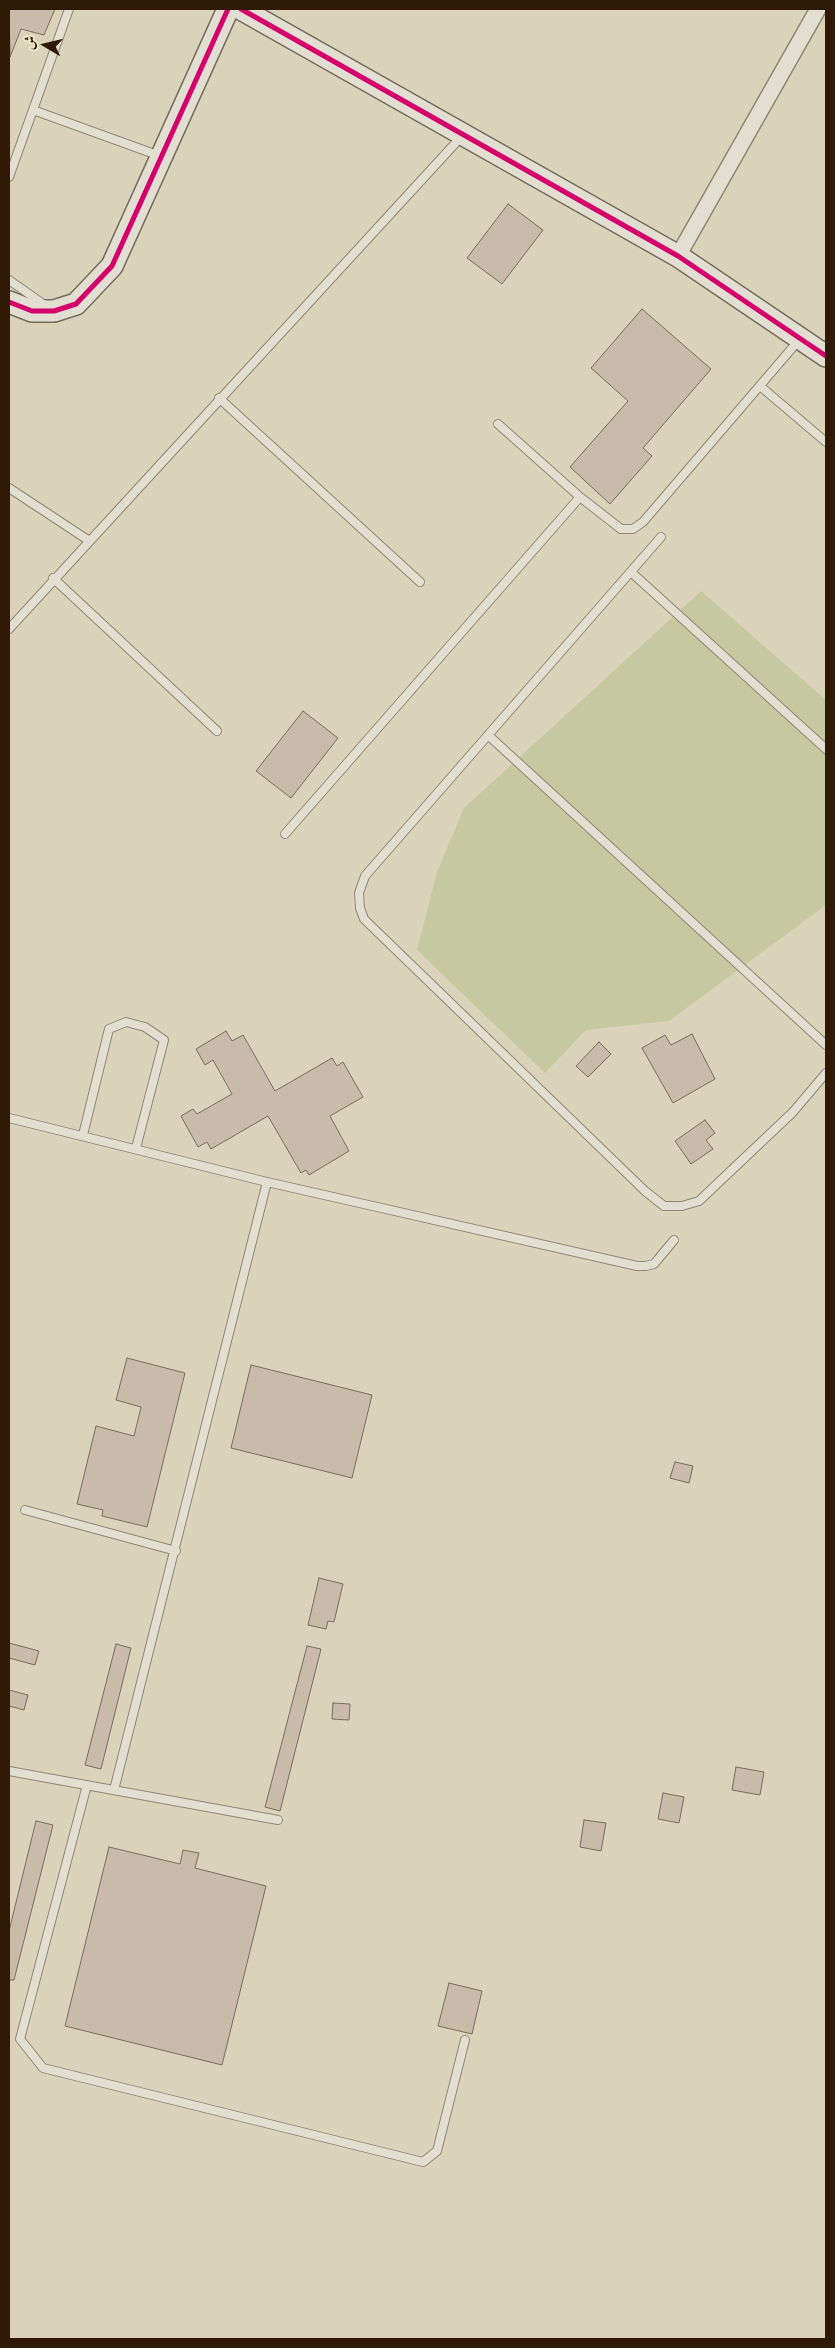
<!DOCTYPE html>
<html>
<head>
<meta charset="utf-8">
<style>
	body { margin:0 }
	#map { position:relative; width:835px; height:2348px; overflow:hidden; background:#dad3ba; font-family:"IM FELL Double Pica",Amiri,serif }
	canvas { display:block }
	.frame { position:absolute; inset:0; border:10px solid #311a05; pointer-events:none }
	.north { position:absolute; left:20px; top:20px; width:50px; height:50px; -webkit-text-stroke:4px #f0e8c9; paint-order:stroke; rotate:279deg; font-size:14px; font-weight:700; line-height:20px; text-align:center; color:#311a05 }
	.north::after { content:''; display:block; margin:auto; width:18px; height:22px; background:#311a05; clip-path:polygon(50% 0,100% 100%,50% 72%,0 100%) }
</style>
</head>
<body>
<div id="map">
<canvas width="835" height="2348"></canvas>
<div class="frame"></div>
<div class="north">ش</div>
</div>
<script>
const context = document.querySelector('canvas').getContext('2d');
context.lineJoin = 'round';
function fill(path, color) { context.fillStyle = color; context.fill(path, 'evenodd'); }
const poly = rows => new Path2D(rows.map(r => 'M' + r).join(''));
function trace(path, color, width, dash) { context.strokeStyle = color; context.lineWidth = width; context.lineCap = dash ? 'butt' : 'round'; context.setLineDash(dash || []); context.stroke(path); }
const green = poly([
	[701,591,826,700,826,905,669,1021,586,1030,545,1073,417,950,437,872,464,808]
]);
const building = poly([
	[9,9,55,9,44,35,21,29,10,57,9,9],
	[508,204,543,230,502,284,467,258,508,204],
	[642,309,711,369,643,448,652,456,610,504,570,467,628,401,591,368,642,309],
	[303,711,338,738,291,798,256,771,303,711],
	[226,1031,232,1041,243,1035,275,1091,332,1058,337,1066,343,1062,363,1097,330,1116,349,1151,309,1175,306,1170,301,1173,268,1116,211,1149,207,1142,198,1147,181,1116,193,1109,197,1114,232,1094,213,1060,205,1065,196,1049,226,1031],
	[692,1034,715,1079,673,1103,642,1048,665,1035,671,1045,692,1034],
	[599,1042,611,1054,588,1077,576,1066,599,1042],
	[705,1120,715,1133,706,1140,713,1149,691,1164,675,1141,705,1120],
	[127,1358,185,1373,147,1527,102,1516,103,1510,77,1504,96,1426,134,1436,141,1407,116,1400,127,1358],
	[251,1365,372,1395,352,1478,231,1448,251,1365],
	[675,1462,693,1466,689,1483,670,1478,675,1462],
	[319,1578,343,1584,334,1622,328,1621,326,1629,308,1625,319,1578],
	[9,1643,39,1651,35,1665,9,1658,9,1643],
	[116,1644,131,1648,101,1769,85,1765,116,1644],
	[307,1646,321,1649,280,1811,265,1807,307,1646],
	[9,1690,28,1695,24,1710,9,1706,9,1690],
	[333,1703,350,1704,349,1720,332,1719,333,1703],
	[736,1767,764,1772,760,1795,732,1790,736,1767],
	[663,1793,684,1797,679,1823,658,1819,663,1793],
	[584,1820,606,1823,601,1851,580,1847,584,1820],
	[36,1821,53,1825,14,1980,9,1980,9,1931,36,1821],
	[109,1847,180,1864,183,1850,199,1853,195,1868,266,1886,222,2065,65,2026,109,1847],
	[449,1983,482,1991,472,2034,438,2026,449,1983]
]);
const lane = poly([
	[33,110,160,156],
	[9,177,69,9],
	[9,280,46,306],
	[760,386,826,442],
	[219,398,420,582],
	[498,424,580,497],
	[9,488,88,540],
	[661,537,365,876,359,893,360,908,364,919,645,1191,664,1206,682,1206,699,1201,793,1112,826,1073],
	[631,572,826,749],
	[53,578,217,731],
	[9,629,462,136],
	[488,735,826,1045],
	[285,834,580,497,621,529,633,529,643,522,799,340],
	[9,1118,267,1182,637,1266,646,1266,654,1264,674,1240],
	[83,1135,109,1029,126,1022,145,1027,164,1040,136,1148],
	[25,1510,176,1551],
	[9,1771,278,1820],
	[87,1785,20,2039,43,2068,423,2162,437,2151,465,2040],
	[114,1790,267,1182]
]);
const street = poly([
	[678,256,818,9]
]);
const secondary = poly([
	[241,9,678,256,826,356],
	[9,302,32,311,54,311,76,304,112,266,228,9]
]);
const cycleway = poly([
	[241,9,678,256,826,356],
	[9,302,32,311,54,311,76,304,112,266,228,9]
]);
fill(green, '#c6c9a0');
fill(building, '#cabaa9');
trace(building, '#756e5e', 1);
trace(lane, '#8e8776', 10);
trace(street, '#8e8776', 18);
trace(secondary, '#756e5e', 24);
trace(lane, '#e2dfd2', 8);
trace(street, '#e2dfd2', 15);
trace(secondary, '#e2dfd2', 21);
trace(cycleway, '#d6006c', 5);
</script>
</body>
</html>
